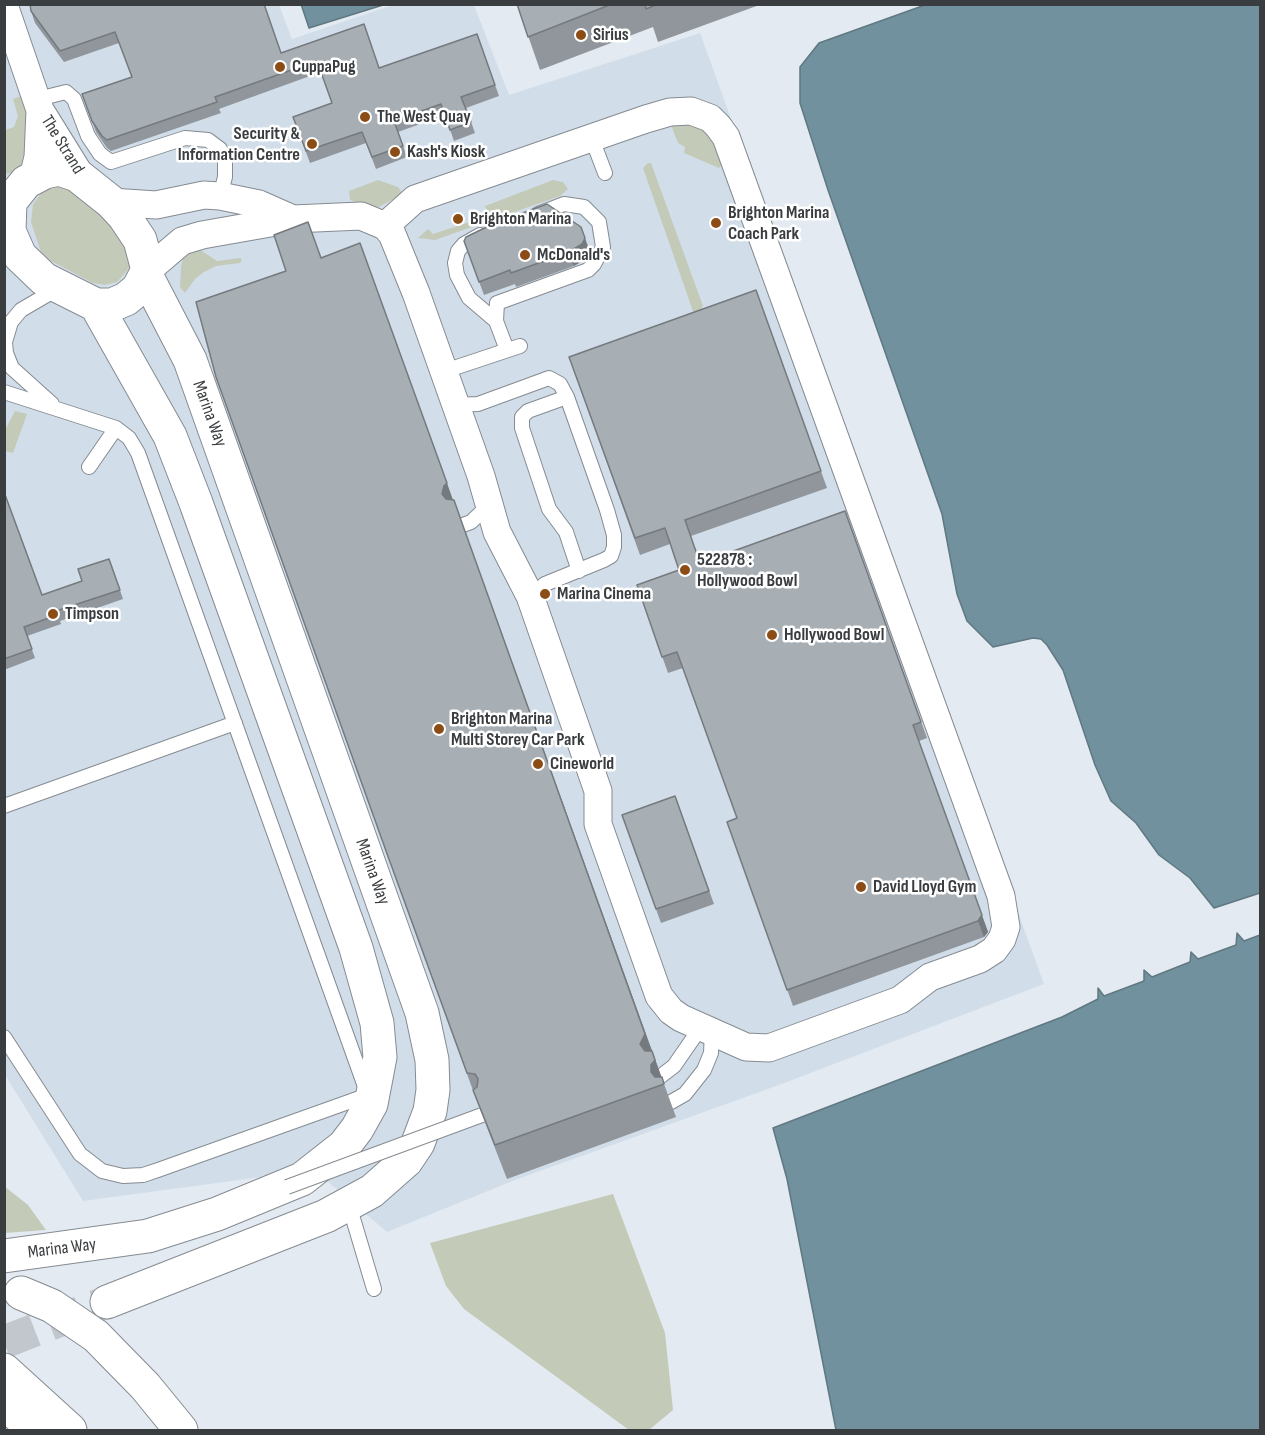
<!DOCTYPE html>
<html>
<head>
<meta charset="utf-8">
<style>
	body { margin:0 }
	#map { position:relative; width:1265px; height:1435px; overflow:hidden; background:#e3eaf1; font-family:"Sofia Sans Condensed",sans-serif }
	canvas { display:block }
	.frame { position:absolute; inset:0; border:6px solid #3a3d3f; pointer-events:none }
</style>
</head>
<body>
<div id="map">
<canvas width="1265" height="1435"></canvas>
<div class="frame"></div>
</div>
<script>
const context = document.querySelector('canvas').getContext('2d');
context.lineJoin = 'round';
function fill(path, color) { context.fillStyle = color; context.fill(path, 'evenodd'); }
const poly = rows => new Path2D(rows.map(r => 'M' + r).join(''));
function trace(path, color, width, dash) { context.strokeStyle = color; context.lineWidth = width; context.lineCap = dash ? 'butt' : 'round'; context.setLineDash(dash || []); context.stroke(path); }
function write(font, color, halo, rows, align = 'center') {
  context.font = font + ' "Sofia Sans Condensed",sans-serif'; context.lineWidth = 5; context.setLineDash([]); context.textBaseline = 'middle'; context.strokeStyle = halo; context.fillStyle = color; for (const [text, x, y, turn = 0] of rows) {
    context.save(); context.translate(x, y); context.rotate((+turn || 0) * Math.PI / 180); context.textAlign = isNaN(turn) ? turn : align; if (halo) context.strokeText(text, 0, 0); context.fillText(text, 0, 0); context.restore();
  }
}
const built = poly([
	[5,5,279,5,292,39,393,5,474,5,509,95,700,33,1044,984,779,1085,515,1180,387,1232,314,1170,83,1201,5,1075]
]);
const green = poly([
	[21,96,27,115,27,160,15,172,5,174,5,130,14,127,18,116,13,99],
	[691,120,711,135,722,164,719,168,684,153,685,147,678,143,671,125],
	[648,163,651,163,703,306,695,317,643,168],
	[378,180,398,187,403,194,375,209,350,200,349,191],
	[553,180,563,182,568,189,560,196,435,240,418,238,428,229,433,234,488,216,485,206],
	[58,186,70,187,119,227,131,266,117,282,105,285,93,283,51,261,41,252,31,222,33,204,42,192],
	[196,247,217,261,240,258,242,260,240,263,216,266,204,272,195,279,185,293,180,287,181,267,184,253],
	[15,411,27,414,13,453,5,451,5,430],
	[4,1186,28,1205,46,1230,5,1233],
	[613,1194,665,1333,673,1410,649,1430,629,1430,464,1309,446,1286,430,1243]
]);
const water = poly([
	[301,4,383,4,383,5,309,28,301,4],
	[925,5,1260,5,1260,893,1214,908,1190,878,1159,855,1136,823,1111,801,1095,765,1063,670,1047,645,1041,639,1033,638,993,647,967,621,957,594,942,514,828,190,800,103,800,67,819,43,925,5],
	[1237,933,1244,941,1260,935,1260,1430,836,1430,787,1179,773,1128,1062,1017,1098,999,1098,988,1104,996,1144,981,1144,970,1152,977,1190,962,1191,952,1198,959,1236,945,1237,933]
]);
const tertiaryTunnel = poly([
	[4,1342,107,1302]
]);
const service = poly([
	[38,99,66,92,74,99,88,136,100,154,111,162,185,138,208,140,220,149,225,161,225,177,220,196],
	[592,139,605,173],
	[480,235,464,244,458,251,455,263,457,275,469,298,496,321],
	[507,350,496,321,497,303,588,270,594,264,603,247,599,222,584,207,564,204,538,214],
	[442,368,457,367,520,346],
	[4,392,116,428,129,438,138,453,368,1095,158,1170,143,1175,123,1176,102,1171,80,1154,4,1037],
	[567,397,528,411,522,417,522,428,549,509,566,532,579,571],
	[52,404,12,368,6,353,5,342,11,322,21,310,57,289],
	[455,405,478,404,549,378,560,384,567,397,607,510,614,535,614,547,611,556,604,560,545,584,530,596],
	[89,467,116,428],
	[463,525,471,522,488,506],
	[4,806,235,723],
	[661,1076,674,1066,701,1027],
	[671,1102,685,1094,704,1070,711,1053,712,1032],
	[349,1205,374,1289]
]);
const minor = poly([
	[4,5,40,110,38,157,33,178],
	[40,110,84,181],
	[111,202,156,205,204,195,220,196,259,204,293,219],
	[148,270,182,241,202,235,293,219,361,216,385,226,392,234,416,293,481,476,497,532,530,596,598,791,598,824,659,996,671,1011,681,1018,746,1047,769,1048,900,1000,930,977,980,959,994,950,1002,939,1006,927,1001,896,726,137,718,126,710,118,691,111,670,112,646,119,415,199,385,226]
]);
const tertiary = poly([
	[59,169,77,175,111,202,124,216,140,240,148,270,138,289,126,299,112,305,96,305,44,279,20,256,9,231,10,202,26,182,45,172,59,169],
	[4,1256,148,1236,217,1214,302,1179,344,1146,357,1129,371,1104,380,1057,377,1023,356,948,196,503,170,436,96,305],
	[107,1302,326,1216,372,1191,406,1161,418,1143,430,1111,433,1090,432,1060,422,1013,190,360,146,275]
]);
const primary = poly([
	[21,1293,52,1306,96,1336,145,1386,181,1430],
	[4,1370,70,1430],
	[4,1402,34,1430]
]);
const serviceBridge = poly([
	[287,1187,482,1115]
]);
const wall = poly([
	[517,4,762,4,658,42,653,27,540,70],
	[31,11,281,53,379,68,477,34,499,96,466,108,475,133,454,141,445,115,398,132,407,157,376,169,366,143,310,163,293,117,332,103,321,72,219,109,221,113,111,151,107,148,96,132,82,94,132,77,119,43,64,62,35,23],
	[464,241,590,252,587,258,574,266,516,287,515,284,484,295],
	[321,258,652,1051,676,1117,507,1179,479,1107,390,862],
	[756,290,827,488,691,536,700,563,845,511,927,738,919,741,988,932,984,937,793,1006,727,822,737,818,683,668,668,673,637,585,679,570,670,544,640,555,569,357],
	[4,491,42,595,82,581,109,559,123,599,60,621,61,624,27,636,35,658,4,670],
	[675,796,714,904,661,923,622,815]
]);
const shadedWall = poly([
	[585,238,590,252,587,258,574,266,569,252],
	[447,483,459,517,442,494,444,486],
	[462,523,664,1084,656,1087,640,1044],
	[913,725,988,932,984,937,978,921]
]);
const building = poly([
	[30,4,264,4,281,53,364,24,379,68,477,34,495,85,461,97,471,122,450,130,441,104,394,121,403,146,372,157,362,132,306,151,293,117,332,103,317,61,215,97,217,102,107,140,102,136,92,121,82,94,132,77,115,32,60,51,31,11,30,4],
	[517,4,612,4,528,37,517,4],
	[645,4,658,4,646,9,645,4],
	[547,204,581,227,585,238,582,244,569,252,511,273,510,270,479,282,464,241,466,237,495,223,547,204],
	[308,222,321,258,360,243,447,483,444,486,442,494,446,499,454,500,462,523,645,1034,640,1044,645,1051,652,1051,655,1060,651,1065,651,1072,655,1077,662,1077,664,1084,495,1145,473,1090,477,1087,478,1079,475,1074,467,1073,390,862,216,377,196,302,286,271,274,235,308,222],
	[756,290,821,471,685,520,700,563,845,511,921,722,913,725,982,915,978,921,787,990,727,822,737,818,677,652,662,657,637,585,679,570,665,528,635,538,569,357,756,290],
	[4,492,42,595,82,581,78,569,109,559,120,590,56,611,57,615,24,627,32,649,4,659,4,492],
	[675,796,709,891,656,909,622,815,675,796]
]);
const markers = [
	[581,35,6,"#8c4c15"],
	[280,67,6,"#8c4c15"],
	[365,117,6,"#8c4c15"],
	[312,144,6,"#8c4c15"],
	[395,152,6,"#8c4c15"],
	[458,219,6,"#8c4c15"],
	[716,223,6,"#8c4c15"],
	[525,255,6,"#8c4c15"],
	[685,570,6,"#8c4c15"],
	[545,594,6,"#8c4c15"],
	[53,614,6,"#8c4c15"],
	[772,635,6,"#8c4c15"],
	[439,729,6,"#8c4c15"],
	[538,764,6,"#8c4c15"],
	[861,887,6,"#8c4c15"]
];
const poiNames = [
	["Sirius",593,35],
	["CuppaPug",292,67],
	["The West Quay",377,117],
	["Security &",300,134,"right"],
	["Information Centre",300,155,"right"],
	["Kash's Kiosk",407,152],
	["Brighton Marina",728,213],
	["Coach Park",728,234],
	["Brighton Marina",470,219],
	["McDonald's",537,255],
	["522878 :",697,560],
	["Hollywood Bowl",697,581],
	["Marina Cinema",557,594],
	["Timpson",65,614],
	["Hollywood Bowl",784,635],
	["Brighton Marina",451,719],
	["Multi Storey Car Park",451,740],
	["Cineworld",550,764],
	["David Lloyd Gym",873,887]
];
const streetNames = [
	["The Strand",62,145,58],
	["Marina Way",209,414,70],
	["Marina Way",372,872,70],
	["Marina Way",62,1249,-7]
];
fill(built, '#d1deea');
fill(green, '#c4cab8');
fill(water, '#70919d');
trace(water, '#607881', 1.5);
trace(tertiaryTunnel, '#c1c7cd', 33, [33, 16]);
trace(service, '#858b91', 16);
trace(minor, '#858b91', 29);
trace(tertiary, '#858b91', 35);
trace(primary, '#858b91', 35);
trace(service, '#fff', 14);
trace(minor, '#fff', 27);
trace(tertiary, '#fff', 33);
trace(primary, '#fff', 33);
trace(serviceBridge, '#858b91', 16, []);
trace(serviceBridge, '#fff', 14);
fill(wall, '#90969b');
fill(shadedWall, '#757a7e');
fill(building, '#a7aeb4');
trace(building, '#757a7e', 1.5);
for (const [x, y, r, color] of markers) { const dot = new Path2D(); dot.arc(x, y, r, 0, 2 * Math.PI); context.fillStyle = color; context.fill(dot); trace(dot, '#fff', 2); }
write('bold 18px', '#3a3d3f', '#fff', poiNames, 'left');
write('18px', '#3a3d3f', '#fff', streetNames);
</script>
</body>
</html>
